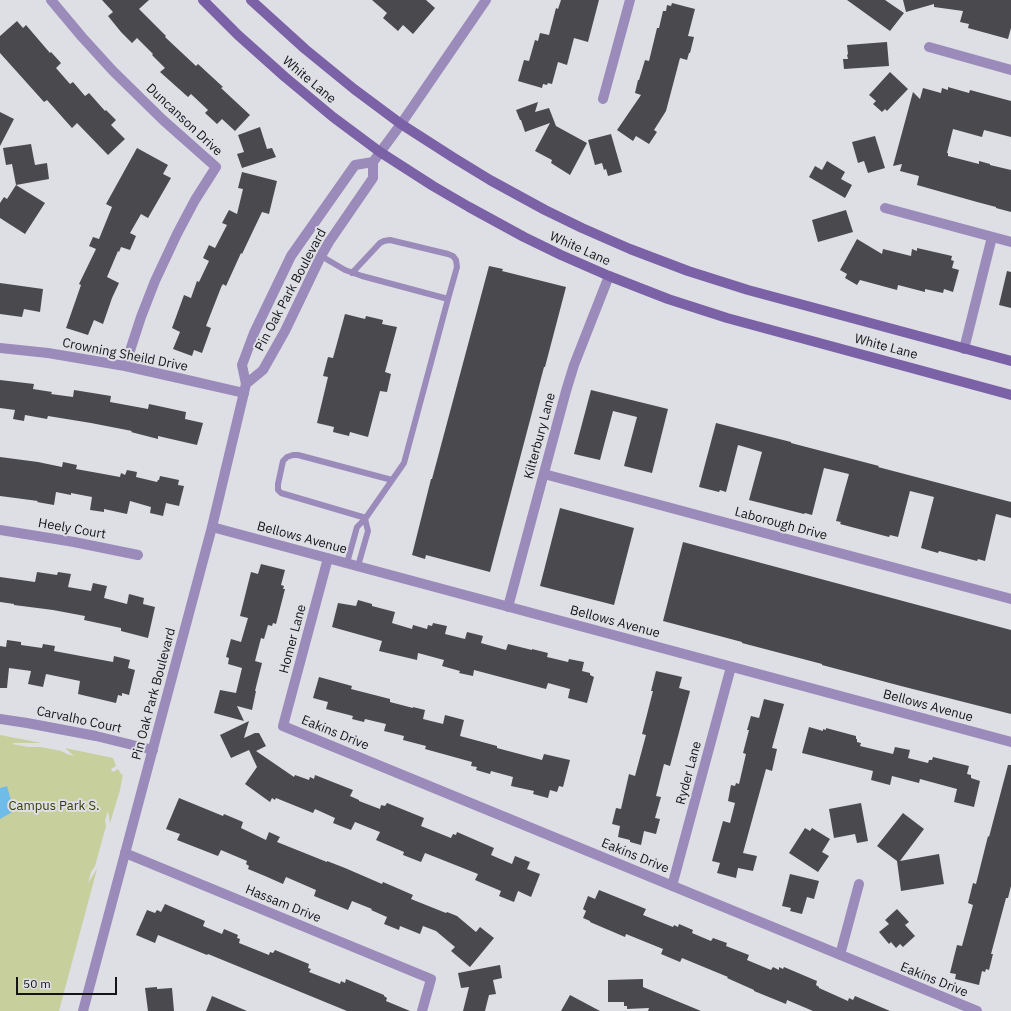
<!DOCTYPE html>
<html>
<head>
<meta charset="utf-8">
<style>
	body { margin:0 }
	#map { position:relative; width:1011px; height:1011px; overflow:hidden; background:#dedfe4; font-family:"IBM Plex Sans",sans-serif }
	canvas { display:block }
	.scale { position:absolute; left:16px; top:977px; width:101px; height:18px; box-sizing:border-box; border:2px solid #141416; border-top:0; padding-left:5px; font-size:12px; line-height:14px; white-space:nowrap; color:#141416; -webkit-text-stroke:3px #dedfe4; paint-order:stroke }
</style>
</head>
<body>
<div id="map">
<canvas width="1011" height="1011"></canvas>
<div class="scale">50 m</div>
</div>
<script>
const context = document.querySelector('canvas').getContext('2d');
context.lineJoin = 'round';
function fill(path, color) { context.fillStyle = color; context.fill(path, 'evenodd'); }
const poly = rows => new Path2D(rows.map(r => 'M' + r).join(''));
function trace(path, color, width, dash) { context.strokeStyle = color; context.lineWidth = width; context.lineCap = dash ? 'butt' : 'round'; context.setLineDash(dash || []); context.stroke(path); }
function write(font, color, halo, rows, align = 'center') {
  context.font = font + ' "IBM Plex Sans",sans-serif'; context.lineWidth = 4; context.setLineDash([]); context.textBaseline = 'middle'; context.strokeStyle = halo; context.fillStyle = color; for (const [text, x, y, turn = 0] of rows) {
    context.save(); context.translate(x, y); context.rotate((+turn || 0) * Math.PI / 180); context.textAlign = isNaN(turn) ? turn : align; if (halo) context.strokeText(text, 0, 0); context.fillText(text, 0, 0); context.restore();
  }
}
const green = poly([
	[0,735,42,743,14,743,12,744,28,747,41,747,61,751,67,754,74,756,65,748,113,758,116,766,111,769,113,772,118,769,122,775,123,774,120,790,110,823,108,811,105,820,106,826,95,866,91,872,88,883,97,869,59,1011,0,1011]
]);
const water = poly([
	[7,786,14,811,0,819,0,788]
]);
const building = poly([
	[102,0,149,0,139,9,166,36,165,37,196,66,198,64,223,87,221,88,250,115,235,131,222,119,217,124,205,113,208,110,191,94,188,97,160,72,165,68,152,55,153,54,137,38,132,43,121,32,108,16,113,12],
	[372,0,426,0,435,8,413,34,403,25,398,31,383,18,387,13],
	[561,0,599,0,588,42,574,38,567,65,558,62,552,84,548,83,547,85,543,84,542,88,518,81,524,60,529,61,535,40,538,41,540,33,549,35,556,8,558,9],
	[847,0,885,0,904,13,890,31],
	[903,0,1011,0,1011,28,1008,39,968,28,969,24,960,22,963,11,934,7,934,4,906,12],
	[672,3,695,9,688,36,694,37,690,53,689,53,687,60,680,58,666,111,654,130,657,132,649,144,636,136,633,141,617,130,641,95,635,93,638,80,639,80,645,60,649,61,657,28,659,28,663,11,666,11,667,5,671,6],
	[17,21,23,28,26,25,50,53,51,52,61,63,56,68,70,84,73,82,85,96,89,93,105,111,106,110,116,120,111,125,125,139,108,155,77,123,72,128,47,100,44,102,0,53,0,36],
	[887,42,889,66,844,69,843,59,848,59,847,55,848,54,847,45],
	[890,72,908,89,887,111,885,109,882,112,873,104,876,101,869,95],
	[948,87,969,93,970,90,1011,101,1011,137,984,130,982,137,953,129,947,153,948,153,948,156,979,164,979,161,990,164,990,165,1011,170,1011,212,996,208,996,207,977,202,917,185,919,176,900,171,902,164,893,166,913,92,920,99,923,88,941,93,942,88,948,90],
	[538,102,535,112,549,108,556,126,587,143,570,175,551,163,552,160,535,151,550,123,525,132,521,120,520,120,516,110],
	[0,112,14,119,0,146],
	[260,127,267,149,272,148,276,157,242,168,237,154,244,152,238,135],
	[611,134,622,172,608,176,606,169,604,170,602,163,595,165,588,140],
	[875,136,885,168,868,173,864,161,858,163,852,142],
	[31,144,35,165,47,163,49,179,16,185,12,164,6,165,3,148],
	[137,148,168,165,163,174,171,178,148,218,141,214,130,233,136,236,130,250,121,247,119,252,118,251,107,277,119,283,112,298,103,324,94,320,88,335,66,328,81,285,79,284,96,249,89,246,93,237,99,239,112,207,106,204],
	[827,161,845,172,841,179,852,185,845,198,809,177,815,166,822,170],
	[242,172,277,181,269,214,262,212,242,254,241,253,226,286,223,284,222,286,222,285,206,326,211,328,202,353,194,350,192,356,173,349,180,332,172,328,184,295,191,298,197,281,199,282,209,261,203,258,209,245,215,248,227,225,222,223,229,210,237,214,243,189,238,188],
	[16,185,45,203,25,234,0,218,0,203,4,197,7,199],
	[846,210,853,232,818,242,812,220],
	[857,239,882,254,883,249,911,256,912,249,917,251,917,248,952,256,951,260,954,261,952,268,959,270,953,292,944,289,943,293,925,289,925,292,898,285,897,290,860,280,857,285,845,278,847,274,840,270],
	[489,266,503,269,502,271,566,287,545,367,544,367,490,572,426,555,425,559,412,555,431,479,432,479],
	[1007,271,1011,272,1011,308,999,305],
	[0,283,43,289,40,312,24,309,22,317,0,314],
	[345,314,365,319,366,316,383,320,382,324,397,327,385,372,391,374,387,392,380,391,368,437,350,432,349,436,333,432,334,427,317,423,328,377,323,376,328,357,333,358],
	[0,380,34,384,33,389,52,392,51,394,73,397,74,390,111,396,110,402,148,409,149,404,186,412,185,419,203,423,197,445,158,436,158,439,131,432,132,431,91,423,48,416,47,419,25,415,24,421,13,419,15,410,0,408],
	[591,390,668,409,652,473,624,466,637,417,613,411,600,460,574,454],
	[716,423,791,442,791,443,879,466,878,467,1011,502,1011,518,996,514,985,561,978,559,977,561,939,551,938,553,921,548,934,497,910,491,898,537,890,535,889,537,840,524,841,522,836,521,849,474,824,468,812,515,805,513,804,514,749,500,762,452,738,445,726,492,720,490,719,492,699,487],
	[0,457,38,462,62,467,63,462,77,465,76,469,120,477,121,473,125,475,127,470,137,472,136,477,157,482,158,480,159,480,160,476,179,480,178,485,184,486,179,506,166,503,163,516,150,513,151,507,130,501,127,514,104,509,104,512,90,510,92,497,71,493,71,495,56,492,54,505,37,502,38,501,0,496],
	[560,508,634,528,614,605,540,586],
	[683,542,1011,630,1011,714,901,686,822,665,822,664,742,643,742,642,663,621],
	[261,564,285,570,281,585,284,586,283,589,285,589,276,624,273,623,272,626,268,625,264,639,261,638,255,661,262,663,255,691,256,691,252,710,237,706,244,721,214,713,220,690,236,693,242,668,228,664,229,658,226,657,231,639,241,642,248,618,240,616,251,572,258,574],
	[37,572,57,575,58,572,71,574,68,587,91,591,93,583,107,586,104,598,127,604,129,594,144,598,143,604,155,607,148,638,121,631,121,628,84,620,85,616,53,610,14,605,14,604,0,602,0,577,35,582],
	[358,600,372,604,372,606,395,612,392,623,412,629,413,625,427,629,428,625,432,626,433,623,447,626,445,634,465,639,467,632,483,636,481,643,506,650,508,644,532,650,532,649,548,653,547,657,568,662,569,659,584,662,582,671,590,673,590,675,594,677,587,703,568,698,570,689,548,683,546,689,474,670,473,676,459,673,460,671,442,666,444,660,418,653,417,660,379,651,382,641,332,627,338,603,356,606],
	[7,640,21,642,21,645,42,648,43,644,55,646,54,651,113,662,114,656,130,660,128,668,135,670,129,695,122,693,122,696,118,695,116,703,78,694,80,681,46,674,43,687,28,684,31,671,9,668,7,688,0,688,0,646,6,647],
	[656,671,682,677,679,688,690,691,670,766,664,764,656,796,661,797,655,818,660,819,656,834,644,831,641,845,630,842,630,840,618,837,620,826,612,824,616,808,621,809,629,774,635,776,646,735,642,734,653,691,651,691],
	[319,677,352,686,351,689,390,699,390,702,413,708,413,707,425,710,423,719,443,724,445,715,464,720,460,736,497,746,497,748,542,760,544,754,570,760,563,787,559,786,557,792,550,790,548,798,533,794,534,791,511,786,513,777,491,771,490,774,476,770,477,767,471,766,472,762,425,749,426,746,403,740,404,736,384,731,386,724,365,719,364,722,352,719,353,716,326,709,328,702,313,698],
	[764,699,784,704,772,748,777,749,772,771,766,769,743,853,757,856,753,871,738,868,736,878,717,873,720,863,712,861,723,821,730,823,735,803,728,801,731,785,735,786,736,783,739,784,746,754,743,753,749,730,747,730,751,716,759,718],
	[249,721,244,738,255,733,259,733,266,746,256,751,294,777,295,775,309,780,310,777,314,779,315,775,353,790,350,796,359,800,359,801,380,809,381,805,385,806,387,803,424,818,421,826,451,838,453,834,456,835,457,832,494,848,491,855,512,864,515,856,530,862,527,869,540,874,531,897,518,891,514,902,499,896,501,891,475,880,478,874,425,853,421,862,403,855,404,852,376,840,380,832,355,822,351,830,333,823,335,818,315,809,313,813,276,798,275,800,272,798,270,802,245,784,257,767,249,750,231,758,220,735],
	[809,727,823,731,823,729,826,730,826,728,856,736,856,739,857,739,857,742,861,743,860,746,893,754,895,747,910,750,908,758,928,763,929,760,932,760,933,757,969,766,967,774,971,775,971,778,980,781,974,807,954,802,957,789,920,779,919,783,892,776,890,785,871,780,873,771,802,753],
	[1008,765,1011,765,1011,886,1008,898,1006,898,991,954,993,954,989,970,986,969,985,972,982,971,979,985,955,979,956,974,950,973,957,945,962,946,973,905,968,903,973,883,976,884,988,836,989,837],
	[179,798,223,816,224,814,243,822,241,828,266,840,269,832,280,837,277,842,327,862,327,861,345,868,382,884,383,882,413,895,411,899,446,913,447,912,457,916,476,932,480,927,494,938,470,967,451,951,455,947,436,931,423,926,420,934,400,926,399,930,384,924,387,917,371,910,372,909,352,901,348,910,314,896,316,890,286,877,283,884,265,876,248,869,249,866,246,864,247,861,221,850,218,856,177,840,180,834,166,829],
	[861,803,868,841,857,843,855,834,834,838,829,809],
	[903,813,924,829,900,861,939,854,944,884,901,891,897,861,877,846],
	[805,828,810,831,812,828,830,839,822,852,829,856,818,872,789,853],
	[790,874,819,881,814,899,807,897,802,914,790,911,791,908,782,906],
	[599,890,646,909,643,915,673,927,674,925,678,927,679,924,693,930,692,933,711,941,713,938,727,943,726,946,749,955,747,960,771,970,773,967,779,970,779,967,783,969,784,967,817,981,816,985,819,987,819,988,848,1001,849,998,853,1000,855,996,890,1011,813,1011,787,1000,786,1004,754,991,754,990,727,978,728,977,682,958,680,962,661,954,663,949,626,934,625,937,590,922,590,921,583,918,586,911,583,909,588,896,595,899],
	[165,904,205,921,203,926,222,934,224,929,238,935,237,938,240,939,239,943,269,955,270,952,273,953,275,950,309,964,308,968,311,969,309,972,340,984,341,981,345,983,346,979,384,995,384,996,387,998,386,1001,410,1011,347,1011,208,954,207,955,158,935,155,943,136,935,147,910,155,913,157,910,161,912],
	[897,909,909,922,905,925,915,936,903,947,900,944,896,948,891,942,889,944,879,932,889,924,885,920],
	[500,965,502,978,493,980,496,994,489,995,485,1011,463,1011,469,987,461,988,458,973],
	[643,979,643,987,701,1011,648,1011,649,1008,627,1009,627,1006,624,1006,624,1002,608,1002,608,980],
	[157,987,157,989,172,988,174,1011,148,1011,145,988],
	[570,995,600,1011,561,1011],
	[212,996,247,1011,206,1011]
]);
const service = poly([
	[321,256,345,270,362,276,448,299,404,463,365,519,357,527,347,563],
	[352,273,380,243,384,241,390,240,448,254,453,256,456,260,457,267,448,299],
	[366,518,281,493,278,490,278,484,283,461,287,457,293,455,298,455,392,480],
	[358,566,368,531,365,519]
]);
const minor = poly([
	[51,0,82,37,113,71,163,120,216,167,195,200,177,234,155,281,141,317,125,366],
	[929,47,1011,70],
	[603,99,630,0],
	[885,208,1011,242],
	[0,348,48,353,125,366,183,379,244,393],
	[964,349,992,237],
	[544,474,1011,599],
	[212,527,1011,742],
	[0,530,74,542,138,555],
	[328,558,283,726,977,1011],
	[508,607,566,391,574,365,609,276],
	[0,719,27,723,96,736,153,750],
	[125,853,431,979,422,1011],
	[672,886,731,667],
	[840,955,859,884]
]);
const tertiary = poly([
	[246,384,263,370,285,331,321,256,329,242,373,178,373,162,401,124,486,0],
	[83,1011,212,527,246,384,242,365,254,333,291,256,355,165,373,162]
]);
const secondary = poly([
	[203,0,238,35,285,77,333,117,380,152,433,186,469,207,524,237,561,255,609,276,668,299,727,318,1011,395],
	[251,0,305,49,354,89,401,124,454,158,490,180,545,210,582,228,630,249,688,271,748,290,1011,361]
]);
const streetNames = [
	["White Lane",309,80,40],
	["Duncanson Drive",184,120,43],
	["White Lane",580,249,24],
	["Pin Oak Park Boulevard",291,290,-62],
	["White Lane",886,347,15],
	["Crowning Sheild Drive",125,355,11],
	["Kilterbury Lane",540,436,-75],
	["Laborough Drive",781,524,15],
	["Heely Court",72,529,10],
	["Bellows Avenue",302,538,15],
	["Bellows Avenue",615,622,15],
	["Homer Lane",293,639,-75],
	["Pin Oak Park Boulevard",154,694,-75],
	["Bellows Avenue",928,706,15],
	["Carvalho Court",79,720,12],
	["Eakins Drive",335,733,22],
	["Ryder Lane",689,773,-75],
	["Eakins Drive",635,856,22],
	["Hassam Drive",283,904,22],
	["Eakins Drive",934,980,22]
];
const parkNames = [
	["Campus Park S.",54,806]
];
fill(green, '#c7cf9d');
fill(water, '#70bce8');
fill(building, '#4a4a4e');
trace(service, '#9b8bbb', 6);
trace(minor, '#9b8bbb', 10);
trace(tertiary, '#9b8bbb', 10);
trace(secondary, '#7b62a7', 10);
write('13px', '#141416', '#dedfe4', streetNames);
write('13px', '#383e02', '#dedfe4', parkNames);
</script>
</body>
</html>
